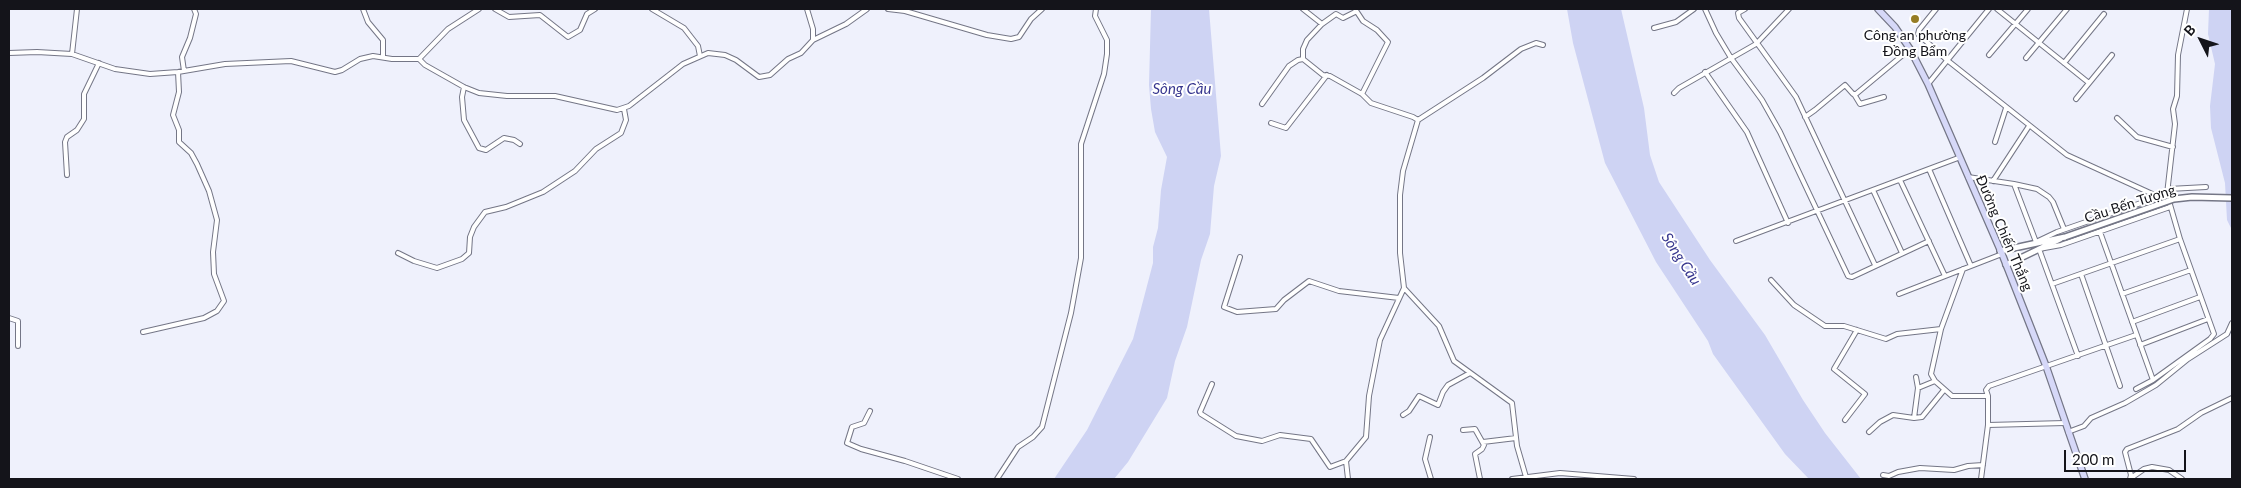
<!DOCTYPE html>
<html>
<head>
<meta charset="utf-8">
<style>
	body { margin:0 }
	#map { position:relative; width:2241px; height:488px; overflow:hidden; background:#eff1fc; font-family:Lato,sans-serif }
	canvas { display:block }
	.frame { position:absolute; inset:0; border:10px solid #14141a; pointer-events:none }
	.north { position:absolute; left:2176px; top:15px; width:50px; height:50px; -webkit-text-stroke:4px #fff; paint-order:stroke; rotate:311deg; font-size:14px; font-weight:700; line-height:20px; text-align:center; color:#14141a }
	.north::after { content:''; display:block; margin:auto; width:18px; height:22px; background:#14141a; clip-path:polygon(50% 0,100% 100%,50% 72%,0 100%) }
	.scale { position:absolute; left:2064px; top:450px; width:122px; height:22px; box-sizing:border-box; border:2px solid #14141a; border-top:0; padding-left:6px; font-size:15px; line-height:18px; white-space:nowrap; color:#14141a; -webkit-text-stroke:4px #fff; paint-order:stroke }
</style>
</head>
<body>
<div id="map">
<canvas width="2241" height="488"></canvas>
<div class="frame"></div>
<div class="north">B</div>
<div class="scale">200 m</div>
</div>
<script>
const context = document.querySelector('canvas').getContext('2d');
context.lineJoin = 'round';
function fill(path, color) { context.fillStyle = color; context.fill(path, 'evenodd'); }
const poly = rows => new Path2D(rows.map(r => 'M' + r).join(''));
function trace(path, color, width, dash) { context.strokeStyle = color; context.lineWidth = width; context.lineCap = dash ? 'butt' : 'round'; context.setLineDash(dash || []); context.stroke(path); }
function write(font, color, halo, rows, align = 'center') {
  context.font = font + ' Lato,sans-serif'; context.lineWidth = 4; context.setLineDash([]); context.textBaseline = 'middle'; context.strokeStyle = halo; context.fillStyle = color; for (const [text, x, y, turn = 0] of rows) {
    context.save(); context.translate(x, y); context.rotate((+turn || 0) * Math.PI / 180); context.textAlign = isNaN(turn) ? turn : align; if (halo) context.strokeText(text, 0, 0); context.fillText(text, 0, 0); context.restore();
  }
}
const water = poly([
	[1151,9,1209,9,1221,156,1214,186,1210,234,1201,260,1187,327,1175,361,1167,398,1128,462,1114,479,1054,479,1087,430,1133,339,1153,263,1153,247,1158,228,1161,190,1167,157,1155,132,1151,109,1149,85],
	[1567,9,1621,9,1644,108,1650,155,1659,182,1710,260,1765,335,1803,400,1825,433,1861,479,1809,479,1785,454,1713,354,1708,341,1656,262,1605,163,1573,43],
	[2209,9,2232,9,2232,230,2227,220,2225,183,2211,128,2210,106,2215,64,2208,34]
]);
const minor = poly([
	[363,9,368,22,383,40,383,57],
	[495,9,509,17,540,15,568,37,580,30,587,14,595,9],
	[652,9,684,28,698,46,700,56],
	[807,9,813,29,813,40],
	[888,9,905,11,987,35,1011,39,1019,37,1031,19,1042,9],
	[1303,9,1322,24],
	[1355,9,1363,21,1377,30,1388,42,1362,94],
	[1705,9,1716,33,1731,58,1762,100,1780,132,1848,276,1852,277,1929,241],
	[1745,9,1738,13,1739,18,1796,97,1875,265],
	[1936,9,1919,30,1918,34,1947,60,2067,155,2159,197],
	[1997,9,2089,83],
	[1355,12,1343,18,1336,14,1322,24,1307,40,1303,49,1303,59,1323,75,1330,76,1362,94,1371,103,1413,117,1418,120],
	[1654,28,1676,22,1694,9],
	[9,53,37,52,72,54,115,69,150,74,178,72,225,64,291,61,335,72,342,70,360,59,373,56,392,59,419,59,448,29,479,9],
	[72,54,77,9],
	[1989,55,2028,9],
	[2026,58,2067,9],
	[419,59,425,65,464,87,479,93,507,96,555,96,617,110,629,106,683,64,708,53,725,55,736,60,759,77,770,75,788,59,801,53,813,40,846,24,867,9],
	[2064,63,2104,14],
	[184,71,182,57,190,38,196,14,194,9],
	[1705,72,1747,132,1788,223],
	[1928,84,1989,9],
	[464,87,462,97,464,120,479,148,486,150,504,138,514,140,520,144],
	[1674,93,1679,88,1756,44,1789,9],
	[1854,94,1860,104,1884,97],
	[2076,99,2112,55],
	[1262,104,1289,66,1298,60,1303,59],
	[1805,117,1815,110,1845,85,1853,94,1856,94,1910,49],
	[2117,118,2137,137,2173,147],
	[1271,123,1286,128,1327,75],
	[1995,142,2006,108],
	[1929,169,1971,266],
	[67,175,65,142,67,137,77,130,84,119,84,94,99,63],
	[1968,177,2014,184,2036,242,2057,232,2167,194],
	[1900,180,1945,276],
	[1993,181,2029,126],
	[2014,184,2037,189,2049,197,2053,202,2064,229],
	[2169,189,2206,187],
	[1873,190,1902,253],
	[2100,232,2153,380],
	[1736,241,1958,158],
	[398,253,414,261,437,268,462,259,469,253,470,237,474,227,485,212,506,207,543,192,575,171,596,149,621,133,626,120,624,109],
	[1240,257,1224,307,1237,312,1276,309,1284,300,1309,281,1339,291,1399,298],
	[1963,269,1941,329,1931,374,1935,381,1952,396,1988,396,1986,390,1989,386,2136,335],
	[2081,274,2120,386],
	[1771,280,1794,305,1825,326,1844,326,1886,339,1897,334,1941,329],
	[2052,284,2180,239],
	[1899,294,2002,254],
	[2122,294,2191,270],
	[9,318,18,321,18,346],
	[2132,322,2200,297],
	[143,332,204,318,217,311,224,301,214,274,213,252,217,220,209,191,197,164,191,153,179,142,179,130,173,115,179,92,178,72],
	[2140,345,2208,319],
	[2078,356,2039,249,2061,245,2170,207],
	[1212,384,1200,412,1201,414,1236,436,1262,441,1280,435,1311,439,1330,467,1346,461],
	[1918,388,1935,381],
	[2136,389,2153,380,2210,339,2214,334,2180,239,2167,194,2175,124,2173,109,2177,96,2178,55,2187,9],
	[870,411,864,423,852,427,847,443,861,449,905,461,958,479],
	[1403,415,1409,411,1419,396,1438,405,1443,392,1448,385,1470,373],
	[1914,418,1918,388,1916,377],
	[1845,420,1865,394,1834,369,1857,330],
	[1988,425,2065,423],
	[1463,430,1475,429,1484,445,1482,449,1475,454,1480,479],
	[1869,432,1880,422,1893,415,1914,418,1922,417,1944,390],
	[2068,432,2084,426,2091,418,2125,403,2156,385,2188,359,2227,334,2232,323],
	[1430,437,1425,459,1431,479],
	[1483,442,1516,438],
	[1883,475,1889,476,1898,472,1920,468,1954,470,1968,466,1983,465],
	[1526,477,1517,446,1512,403,1454,361,1439,326,1404,288,1400,253,1400,195,1403,171,1418,120,1483,78,1521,49,1536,43,1543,45],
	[2131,478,2144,469,2152,467,2169,470,2182,479],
	[997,479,1018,447,1033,437,1042,427,1071,313,1081,258,1081,144,1104,74,1107,54,1107,40,1095,16,1096,9],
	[1348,479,1346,461,1366,437,1369,396,1380,340,1404,288],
	[1512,479,1560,473,1634,479],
	[1981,479,1988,425,1988,396],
	[2130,479,2131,475,2125,452,2127,449,2178,429,2201,413,2232,398]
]);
const tertiary = poly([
	[2000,251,2065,237],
	[2006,265,2060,239]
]);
const secondary = poly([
	[1878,9,1895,27,1910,49,1928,84,2002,254,2046,366,2085,479]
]);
const tertiaryBridge = poly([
	[2065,237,2174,199,2192,197,2232,198]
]);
const markers = [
	[1915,19,5,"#967d25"]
];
const poiNames = [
	["Công an phường",1915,35],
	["Đồng Bẩm",1915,51]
];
const streetNames = [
	["Cầu Bến Tượng",2130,204,-18],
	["Đường Chiến Thắng",2004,233,67]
];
const waterNames = [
	["Sông Cầu",1182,89],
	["Sông Cầu",1681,259,57]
];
fill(water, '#ced3f3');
trace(minor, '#747686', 6);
trace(tertiary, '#747686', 8);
trace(secondary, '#747686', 8);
trace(minor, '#fff', 4);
trace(tertiary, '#fff', 5);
trace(secondary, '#d6d8f8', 5.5);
trace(tertiaryBridge, '#747686', 8, []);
trace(tertiaryBridge, '#fff', 5);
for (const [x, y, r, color] of markers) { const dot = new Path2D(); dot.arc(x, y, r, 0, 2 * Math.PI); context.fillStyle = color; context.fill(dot); trace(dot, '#fff', 2); }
write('14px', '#14141a', '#fff', poiNames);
write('14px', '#14141a', '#fff', streetNames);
write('italic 15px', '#37368e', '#fff', waterNames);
</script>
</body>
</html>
